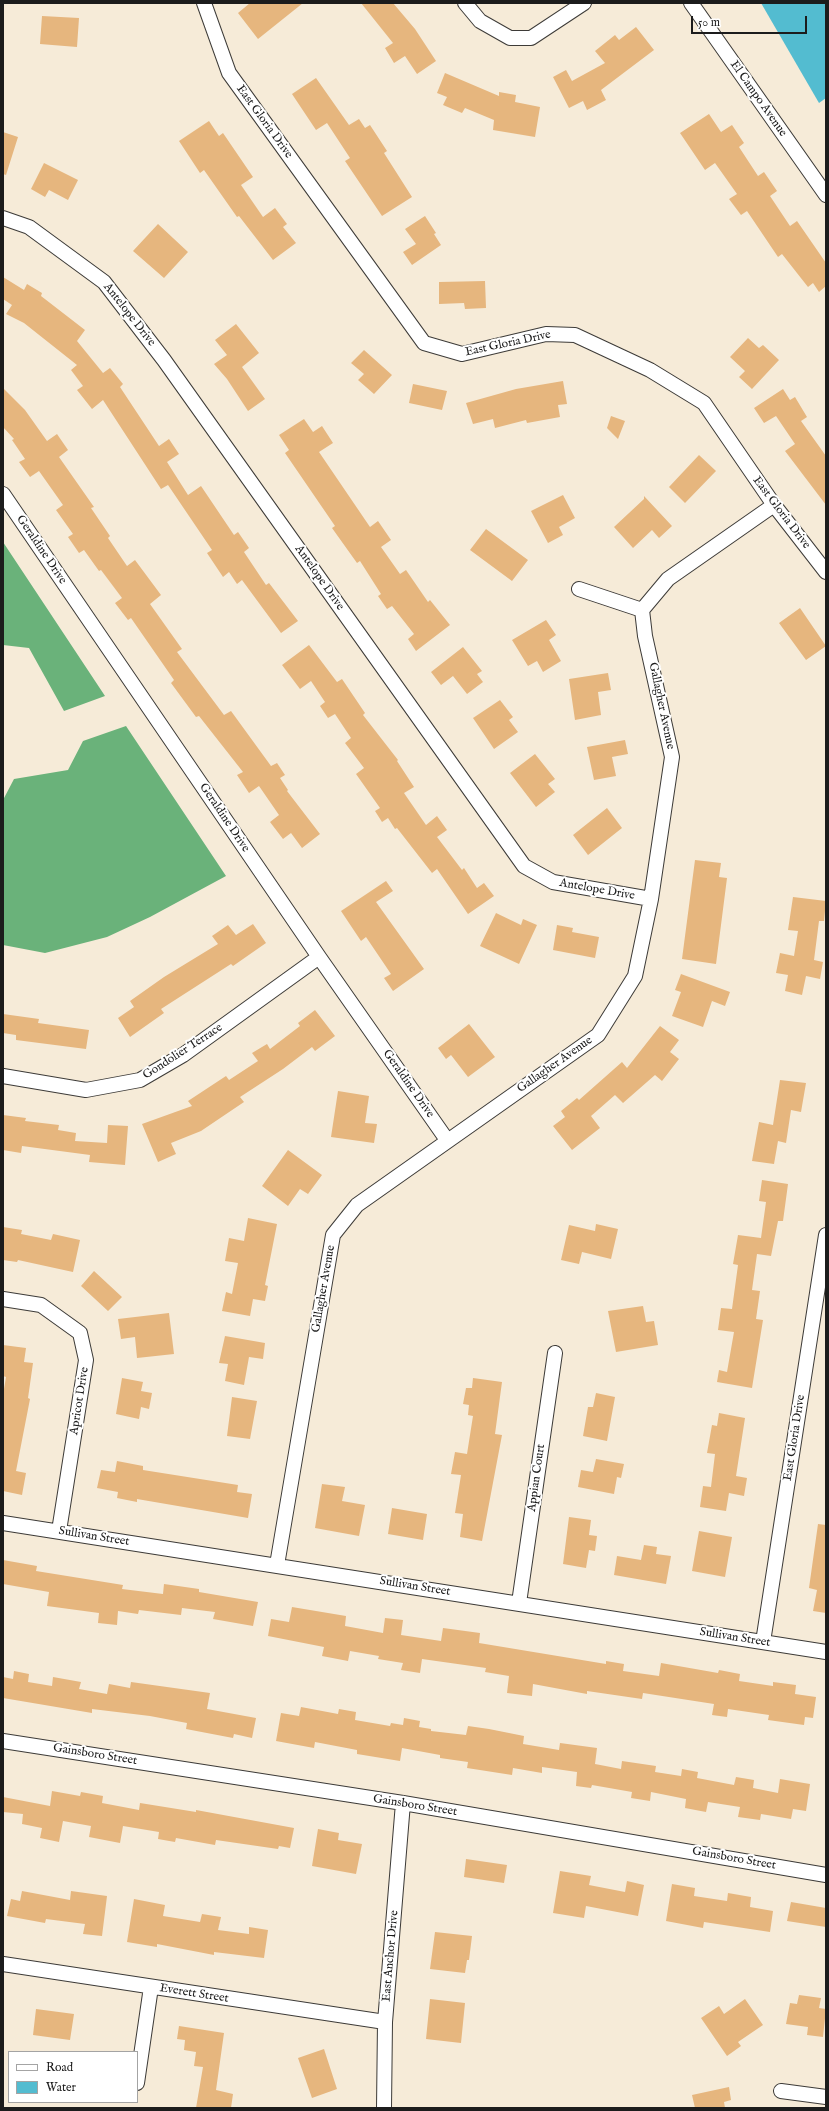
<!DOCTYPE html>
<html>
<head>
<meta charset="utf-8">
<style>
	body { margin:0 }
	#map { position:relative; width:829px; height:2111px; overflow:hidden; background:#f6ebd8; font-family:"IM FELL English",serif }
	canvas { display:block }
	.frame { position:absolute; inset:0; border:4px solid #1c1c1c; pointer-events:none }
	.legend { position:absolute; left:8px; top:2051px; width:130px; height:52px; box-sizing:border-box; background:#fff; border:1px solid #a4a4a4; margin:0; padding:5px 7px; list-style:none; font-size:12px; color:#1c1c1c }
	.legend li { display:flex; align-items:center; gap:8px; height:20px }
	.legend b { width:20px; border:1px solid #a4a4a4 }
	.scale { position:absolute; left:691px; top:16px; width:116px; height:18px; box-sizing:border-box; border:2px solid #1c1c1c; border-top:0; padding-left:5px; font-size:12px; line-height:14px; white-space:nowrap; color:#1c1c1c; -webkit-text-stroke:3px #fff; paint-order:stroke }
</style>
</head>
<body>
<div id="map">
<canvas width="829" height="2111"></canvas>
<div class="frame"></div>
<ul class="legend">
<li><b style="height:5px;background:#fff"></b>Road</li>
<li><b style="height:11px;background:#53bcd0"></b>Water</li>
</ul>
<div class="scale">50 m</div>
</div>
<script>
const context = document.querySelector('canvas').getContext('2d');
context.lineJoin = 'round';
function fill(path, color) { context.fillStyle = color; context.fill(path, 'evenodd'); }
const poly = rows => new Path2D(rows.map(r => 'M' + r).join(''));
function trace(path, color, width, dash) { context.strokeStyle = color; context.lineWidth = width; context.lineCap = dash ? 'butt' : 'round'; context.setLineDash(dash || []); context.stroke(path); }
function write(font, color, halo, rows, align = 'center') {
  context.font = font + ' "IM FELL English",serif'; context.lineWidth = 4; context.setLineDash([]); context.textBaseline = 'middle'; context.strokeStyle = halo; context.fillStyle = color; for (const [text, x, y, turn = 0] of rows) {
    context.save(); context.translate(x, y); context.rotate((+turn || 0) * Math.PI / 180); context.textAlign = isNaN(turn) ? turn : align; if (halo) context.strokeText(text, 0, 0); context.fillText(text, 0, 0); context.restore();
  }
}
const forest = poly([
	[3,543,3,542,105,696,64,711,29,648,3,645],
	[126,726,226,876,150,917,107,937,45,953,3,945,3,800,14,779,68,770,83,741]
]);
const water = poly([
	[761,3,826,3,826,98,819,103]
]);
const building = poly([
	[250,3,303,3,258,39,238,13],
	[361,3,393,3,415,29,436,61,417,74,405,56,394,63,385,48,393,43],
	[42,16,79,18,77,47,40,44],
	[636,27,654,50,601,90,606,100,587,110,583,101,569,108,553,77,566,70,572,81,605,63,595,51,615,35,619,40],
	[445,73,499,96,499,92,516,95,515,102,540,107,535,137,493,130,494,120,465,108,462,113,443,105,447,97,437,93],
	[316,78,349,125,359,119,365,128,370,125,387,151,384,153,412,197,382,216,345,161,350,158,327,123,316,130,292,94],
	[709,114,721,132,732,125,744,143,739,147,758,176,764,172,777,191,770,196,790,226,797,221,826,263,826,286,819,292,813,283,808,287,782,254,778,257,747,211,741,215,729,199,737,194,715,163,705,170,680,133],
	[209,121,219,136,223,133,253,177,241,185,263,217,275,208,287,224,283,227,296,243,273,260,239,216,237,217,204,170,200,173,179,141],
	[3,132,18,137,6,175,3,174],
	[44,163,78,180,68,200,49,190,45,197,31,189],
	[425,216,436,233,434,234,441,245,412,265,403,252,416,244,405,229],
	[158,224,188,252,164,278,133,251],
	[3,277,24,290,27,284,42,293,41,296,85,330,77,341,103,373,110,368,123,384,120,387,159,446,169,439,179,454,167,462,188,495,201,486,234,535,238,532,249,548,244,552,266,585,269,583,298,621,281,633,242,580,237,584,229,572,223,577,207,553,212,550,168,485,161,489,103,400,92,409,77,390,83,386,71,370,77,365,24,323,6,314,12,305,3,299],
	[485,281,486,308,465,309,464,303,439,304,439,282],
	[236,324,259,353,242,367,265,399,248,411,227,379,214,364,227,355,215,340],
	[748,338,759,348,763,345,779,360,752,389,739,377,745,371,730,357],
	[364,350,392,375,374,394,358,380,364,374,351,363],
	[563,381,567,404,558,405,560,417,527,423,526,420,495,428,493,419,473,424,466,403,516,389],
	[413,384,447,391,442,410,409,403],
	[3,388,25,410,47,441,57,434,68,450,59,457,94,507,91,508,110,536,108,538,127,566,135,560,161,595,150,604,182,649,177,652,224,715,231,711,271,766,277,763,285,775,280,778,288,790,287,791,320,834,302,848,291,833,283,839,270,822,279,815,259,786,249,793,237,775,243,772,199,716,196,717,171,683,174,680,131,618,128,620,115,603,122,598,101,570,99,571,84,550,79,553,68,537,73,534,56,510,63,505,39,471,30,477,19,462,25,459,12,440,14,439,3,427],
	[783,389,790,400,795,397,807,417,801,421,826,456,826,505,785,451,795,444,776,416,764,423,754,408],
	[611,416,625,421,618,439,607,428],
	[304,419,313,432,322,426,333,443,319,452,370,527,378,521,391,540,381,547,400,574,406,570,428,602,430,600,450,625,416,651,408,639,414,634,392,606,387,609,378,596,381,594,360,561,357,563,332,528,335,526,285,453,289,450,279,435],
	[699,455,716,471,685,503,669,487],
	[563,495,575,518,559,527,563,535,548,543,531,511],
	[644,496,672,526,659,538,652,530,633,548,614,527,644,499],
	[486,529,528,560,512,581,470,550],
	[800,608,826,646,806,660,779,623],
	[546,620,556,635,549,640,561,661,543,672,537,661,528,666,512,640],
	[309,645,337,682,342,679,365,713,363,715,398,760,397,761,414,787,404,793,426,825,437,816,447,830,437,837,462,870,464,868,477,888,484,883,494,896,468,914,437,869,432,873,397,828,395,829,388,818,382,822,375,811,380,808,356,774,364,768,345,743,351,738,335,714,328,718,320,706,325,702,311,681,300,689,282,665],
	[463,647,482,671,477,674,483,682,467,694,453,676,441,685,431,672],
	[608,673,611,690,598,692,601,715,575,720,569,679],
	[500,700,513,717,509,720,518,732,494,749,473,718],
	[625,740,628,754,612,757,616,776,594,780,587,747],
	[535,754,555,779,548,784,555,792,536,807,510,773],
	[607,808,622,828,588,855,573,835],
	[695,860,721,863,719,877,727,878,716,964,682,959],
	[386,881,393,891,376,902,424,969,393,991,384,978,391,974,366,937,361,941,341,911],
	[793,897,826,901,824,921,819,921,814,960,823,962,820,979,806,976,802,995,785,991,788,975,776,973,780,953,794,956,798,931,788,930],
	[496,913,521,925,523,919,537,925,519,964,480,946],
	[253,924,266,943,233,966,231,964,161,1009,164,1013,130,1037,118,1018,134,1007,130,1001,164,977,218,944,212,936,228,925,236,935],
	[557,925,573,928,572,932,599,937,595,958,553,950],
	[681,974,730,992,725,1006,712,1001,703,1027,672,1016,681,992,675,990],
	[315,1010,335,1036,315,1051,312,1047,283,1069,240,1097,244,1102,201,1131,171,1143,176,1154,158,1162,142,1124,192,1106,188,1101,226,1076,229,1080,258,1061,252,1053,267,1044,270,1049,300,1026,298,1023],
	[3,1014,39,1019,38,1023,89,1030,86,1049,16,1040,16,1035,3,1033],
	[469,1024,495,1057,468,1077,451,1055,446,1059,438,1048],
	[660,1026,679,1040,670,1052,679,1059,662,1081,655,1075,623,1103,615,1095,591,1116,600,1128,572,1150,553,1126,565,1117,561,1111,577,1098,579,1100,622,1062,627,1068],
	[780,1080,806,1083,801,1112,791,1110,786,1143,778,1141,774,1164,752,1161,759,1122,773,1125],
	[338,1091,369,1096,365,1123,377,1124,374,1143,331,1137],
	[3,1115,26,1118,25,1121,59,1125,58,1130,76,1133,75,1141,107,1143,108,1125,128,1126,125,1165,89,1162,90,1155,22,1146,21,1153,3,1150],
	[288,1150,322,1175,308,1194,300,1189,288,1206,262,1186],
	[762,1180,788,1184,783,1221,778,1221,771,1256,757,1254,752,1290,760,1291,756,1319,763,1320,752,1388,717,1382,719,1370,727,1372,734,1332,718,1330,721,1308,732,1309,738,1265,733,1264,738,1235,761,1238,766,1202,759,1201],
	[248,1218,277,1224,265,1285,268,1286,265,1301,253,1299,250,1316,222,1311,226,1292,232,1294,238,1263,225,1261,229,1238,244,1241],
	[596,1224,618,1229,611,1259,582,1252,579,1264,561,1260,569,1225,595,1231],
	[3,1227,22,1230,21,1234,51,1240,53,1234,80,1240,73,1272,18,1260,17,1262,3,1260],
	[94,1271,122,1297,108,1311,81,1286],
	[643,1306,646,1322,654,1321,658,1345,616,1352,608,1311],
	[169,1313,174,1354,137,1358,135,1337,121,1339,118,1319],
	[225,1336,265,1343,263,1359,249,1357,244,1385,225,1381,228,1364,219,1363],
	[3,1345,26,1348,24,1362,33,1363,28,1398,30,1399,16,1471,26,1473,22,1495,3,1491,3,1395,6,1377,3,1376],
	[122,1378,143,1382,141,1391,152,1393,149,1409,141,1407,139,1419,116,1414],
	[473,1378,502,1382,495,1434,502,1435,482,1541,460,1537,463,1514,455,1513,461,1475,451,1474,455,1452,467,1454,473,1416,468,1415,469,1405,463,1404,466,1388,472,1388],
	[596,1393,615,1397,607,1441,583,1436,588,1407,593,1407],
	[232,1397,257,1401,250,1439,227,1436],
	[719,1413,745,1418,736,1476,747,1478,744,1496,729,1493,726,1511,700,1507,703,1486,711,1487,715,1454,707,1453,712,1425,717,1426],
	[596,1459,624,1464,621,1478,617,1477,614,1494,578,1487,581,1470,593,1472],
	[117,1461,143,1466,143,1470,238,1485,237,1492,252,1494,248,1518,137,1499,137,1502,117,1498,118,1492,97,1488,101,1470,115,1472],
	[322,1484,345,1487,342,1501,365,1505,359,1536,315,1528],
	[392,1508,427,1514,423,1540,388,1534],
	[569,1517,591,1520,589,1535,597,1536,595,1551,589,1550,586,1568,563,1564],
	[818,1524,826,1525,826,1613,813,1611,817,1590,809,1588],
	[699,1531,732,1537,725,1577,692,1571],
	[644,1545,657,1547,656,1554,671,1556,666,1584,614,1575,617,1556,641,1560],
	[3,1560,37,1566,36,1571,123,1585,122,1589,163,1594,164,1584,199,1589,199,1592,258,1602,253,1626,213,1619,215,1612,182,1608,181,1615,139,1610,138,1614,118,1611,117,1625,98,1623,99,1613,47,1606,49,1592,3,1584],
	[292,1607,346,1616,345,1626,383,1633,385,1618,403,1620,401,1635,441,1641,443,1628,480,1633,479,1643,606,1664,606,1661,624,1664,623,1671,659,1676,661,1663,718,1673,719,1670,740,1674,739,1681,773,1686,773,1682,796,1685,795,1694,816,1697,813,1718,805,1717,804,1725,768,1720,769,1715,728,1709,727,1717,712,1715,714,1704,643,1693,642,1699,587,1691,587,1694,533,1684,532,1696,507,1693,509,1676,485,1672,486,1668,422,1659,420,1673,401,1670,403,1663,378,1659,379,1656,350,1651,348,1661,322,1656,324,1647,268,1636,271,1619,289,1622],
	[14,1671,29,1674,28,1682,52,1686,53,1677,81,1682,79,1689,107,1694,109,1684,130,1688,131,1682,210,1693,207,1709,256,1718,252,1738,234,1734,233,1738,186,1729,187,1723,150,1716,92,1709,92,1713,3,1698,3,1677,13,1679],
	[301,1707,338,1714,339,1709,356,1712,355,1720,390,1726,391,1723,403,1725,404,1718,420,1721,419,1727,431,1729,431,1731,466,1735,468,1726,489,1729,524,1736,523,1744,559,1750,560,1743,597,1748,595,1764,621,1769,622,1761,656,1766,655,1772,681,1776,682,1769,698,1772,697,1778,734,1785,736,1777,754,1780,753,1788,778,1793,780,1779,810,1784,806,1811,793,1809,791,1819,761,1814,760,1820,738,1817,740,1807,708,1802,706,1812,685,1808,686,1799,651,1792,650,1801,631,1798,632,1792,592,1785,591,1788,576,1786,577,1772,542,1767,542,1773,513,1768,512,1775,467,1768,468,1762,440,1758,440,1755,402,1748,400,1761,357,1754,357,1750,315,1742,314,1748,276,1741,281,1713,299,1716],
	[52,1791,80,1796,81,1792,103,1796,102,1803,139,1810,140,1803,196,1812,196,1810,294,1828,290,1848,279,1846,278,1849,216,1840,215,1845,176,1838,175,1842,158,1839,159,1832,123,1826,120,1843,89,1837,91,1826,63,1821,59,1842,40,1838,42,1828,22,1824,23,1814,3,1812,3,1797,50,1806],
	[318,1829,339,1833,338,1840,362,1844,356,1874,312,1866],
	[466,1859,507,1865,504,1883,464,1877],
	[560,1871,591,1876,589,1885,625,1892,627,1881,644,1885,638,1916,586,1906,584,1918,553,1913],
	[672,1884,695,1888,694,1896,727,1901,728,1893,751,1897,750,1907,773,1911,770,1932,704,1922,703,1928,666,1921],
	[22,1891,70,1900,71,1891,107,1896,102,1936,83,1934,85,1924,46,1919,45,1923,7,1916,11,1899,20,1901],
	[134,1899,165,1905,163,1916,200,1922,202,1914,221,1917,218,1930,249,1934,249,1927,268,1930,264,1958,214,1952,214,1955,157,1944,157,1947,127,1942],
	[791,1902,826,1908,826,1927,787,1921],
	[435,1932,472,1936,469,1960,467,1960,465,1973,430,1969],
	[799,1995,821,1998,819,2008,826,2009,823,2037,807,2035,808,2027,786,2024,790,2003,797,2004],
	[430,1999,465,2003,461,2043,426,2039],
	[745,1999,763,2025,738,2042,741,2046,727,2056,701,2018,719,2006,724,2014],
	[36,2009,74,2014,70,2040,33,2035],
	[179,2026,224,2033,216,2090,233,2094,231,2108,196,2108,203,2067,194,2066,196,2052,184,2050,185,2040,177,2039],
	[324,2049,337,2089,312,2098,298,2058],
	[729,2087,731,2100,724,2102,725,2108,695,2108,692,2095]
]);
const street = poly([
	[204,3,229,73,424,343,462,354,546,334,575,335,650,370,704,403,774,505,826,572],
	[465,3,480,21,510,38,531,38,584,3],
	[691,3,826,195],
	[3,218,29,227,104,282,164,360,524,866,553,882,651,899],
	[3,494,319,957,447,1140],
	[579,589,642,610],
	[3,1076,86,1090,140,1080,183,1055,319,957],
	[3,1299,41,1305,80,1333,86,1360,59,1531],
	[3,1523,826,1652],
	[277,1565,333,1235,357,1205,598,1035,635,976,651,899,672,757,645,636,642,610,668,579,774,505],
	[519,1603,555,1353],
	[763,1642,826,1235],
	[3,1741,403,1803,826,1875],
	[3,1964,385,2022],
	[137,2083,151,1987],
	[781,2091,826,2097],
	[384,2108,385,2022,403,1803]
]);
const streetNames = [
	["El Campo Avenue",758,99,55],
	["East Gloria Drive",264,122,54],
	["Antelope Drive",129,315,52],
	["East Gloria Drive",508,344,-12],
	["East Gloria Drive",781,513,53],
	["Geraldine Drive",41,550,56],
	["Antelope Drive",319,578,55],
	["Gallagher Avenue",661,706,78],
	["Geraldine Drive",224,818,56],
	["Antelope Drive",597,890,10],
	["Gondolier Terrace",183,1052,-33],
	["Gallagher Avenue",555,1065,-35],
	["Geraldine Drive",408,1084,55],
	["Gallagher Avenue",324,1289,-80],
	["Apricot Drive",80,1401,-81],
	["East Gloria Drive",795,1438,-81],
	["Appian Court",537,1478,-82],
	["Sullivan Street",94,1537,9],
	["Sullivan Street",415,1587,9],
	["Sullivan Street",735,1638,9],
	["Gainsboro Street",95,1755,9],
	["Gainsboro Street",415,1806,9],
	["Gainsboro Street",734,1859,10],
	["East Anchor Drive",391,1956,-85],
	["Everett Street",194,1994,9]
];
fill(forest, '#6ab27a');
fill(water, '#53bcd0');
fill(building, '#e6b67e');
trace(street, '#3d3b38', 16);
trace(street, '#fff', 14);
write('12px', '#1c1c1c', '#fff', streetNames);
</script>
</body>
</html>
